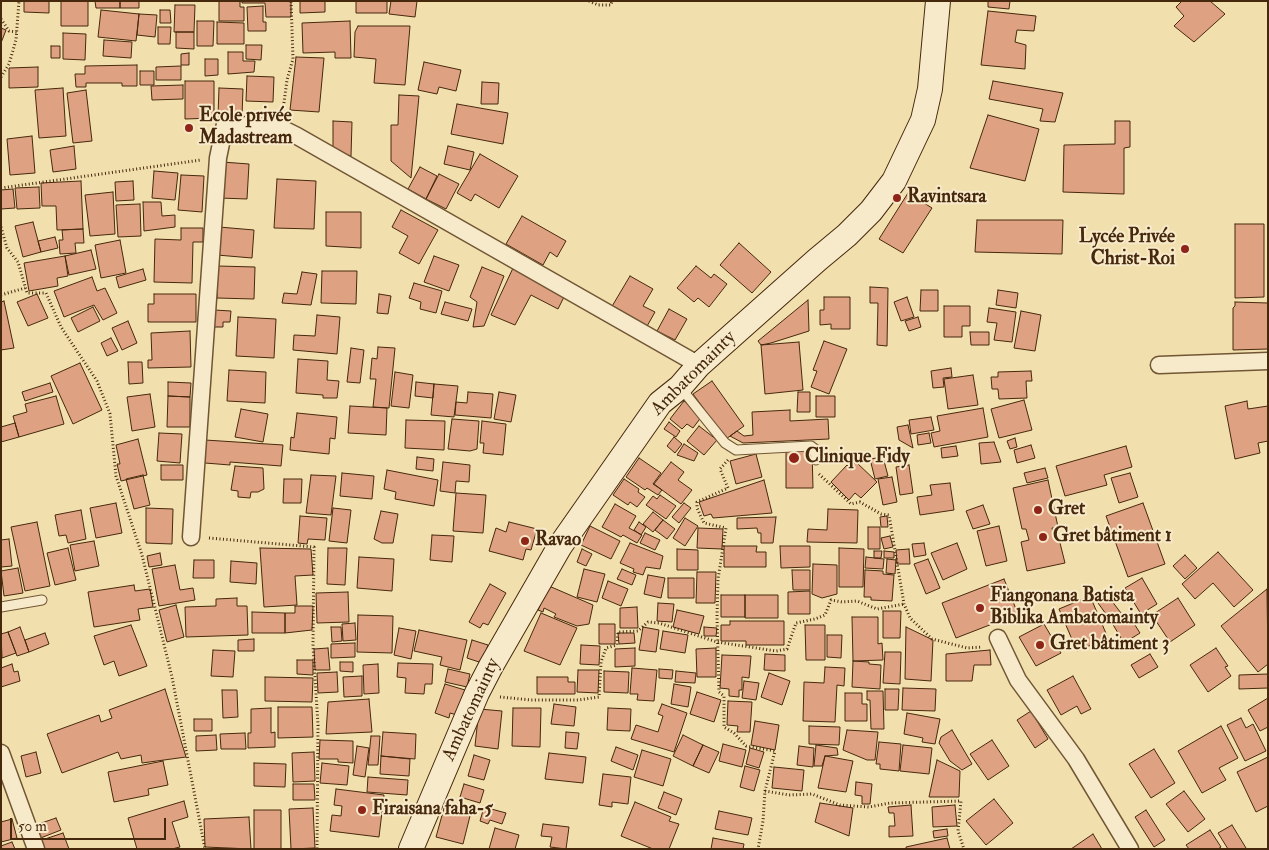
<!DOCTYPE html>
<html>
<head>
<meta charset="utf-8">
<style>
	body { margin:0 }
	#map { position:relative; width:1269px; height:850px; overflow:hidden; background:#f2dfae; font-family:"IM FELL Double Pica",serif }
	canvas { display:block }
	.frame { position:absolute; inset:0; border:2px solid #46280c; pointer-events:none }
	.scale { position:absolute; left:10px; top:818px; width:156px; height:22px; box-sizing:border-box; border:2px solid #46280c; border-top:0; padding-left:6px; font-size:15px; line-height:18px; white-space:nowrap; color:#46280c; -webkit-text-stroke:4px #f7eaca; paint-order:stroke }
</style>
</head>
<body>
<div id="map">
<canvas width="1269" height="850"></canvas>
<div class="frame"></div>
<div class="scale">50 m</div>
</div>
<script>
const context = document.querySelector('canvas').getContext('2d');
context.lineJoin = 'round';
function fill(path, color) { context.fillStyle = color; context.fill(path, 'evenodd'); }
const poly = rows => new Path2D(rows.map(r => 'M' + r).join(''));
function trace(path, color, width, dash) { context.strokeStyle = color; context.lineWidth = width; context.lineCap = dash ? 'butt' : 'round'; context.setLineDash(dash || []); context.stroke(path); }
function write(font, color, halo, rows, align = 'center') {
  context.font = font + ' "IM FELL Double Pica",serif'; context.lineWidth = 4; context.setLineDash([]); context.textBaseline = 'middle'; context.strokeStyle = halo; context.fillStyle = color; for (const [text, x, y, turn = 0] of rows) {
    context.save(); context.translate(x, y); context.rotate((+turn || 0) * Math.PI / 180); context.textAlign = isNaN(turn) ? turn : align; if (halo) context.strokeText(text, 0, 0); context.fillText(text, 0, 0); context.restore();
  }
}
const building = poly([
	[24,1,49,1,49,13,24,12,24,1],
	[61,1,88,1,88,26,61,26,61,1],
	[95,1,120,1,120,8,96,8,95,1],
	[120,1,139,1,139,8,120,8,120,1],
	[219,1,240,1,240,7,244,7,244,21,219,21,219,1],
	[242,1,291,1,291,17,266,17,265,3,242,3,242,1],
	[300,1,325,1,325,12,300,13,300,1],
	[356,1,387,1,387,13,356,13,356,1],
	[391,1,417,1,415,17,389,14,391,1],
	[988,1,1010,1,1009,9,988,7,988,1],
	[1182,1,1210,1,1225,14,1194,42,1174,26,1184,16,1176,7,1182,1],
	[175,5,195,5,194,32,174,32,175,5],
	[263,6,263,22,266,22,266,31,248,31,247,7,263,6],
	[101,10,139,14,136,41,98,37,101,10],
	[160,10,170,10,171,23,160,23,160,10],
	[988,11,1036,16,1034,31,1017,30,1015,42,1026,45,1025,69,981,65,988,11],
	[139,14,157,15,155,37,137,35,139,14],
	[197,21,214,21,213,46,197,46,197,21],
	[350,21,351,58,335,58,335,52,303,53,302,23,350,21],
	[217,22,244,23,244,44,217,44,217,22],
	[358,26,410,26,405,85,374,83,376,59,354,57,355,32,358,26],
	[158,27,171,27,170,44,158,44,158,27],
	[1,28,6,30,1,43,1,28],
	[176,32,194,32,194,49,176,48,176,32],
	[63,33,86,34,85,60,63,59,63,33],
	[104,40,132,42,131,58,103,56,104,40],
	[246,45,262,45,261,60,246,59,246,45],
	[51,46,60,46,60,58,51,58,51,46],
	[228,52,243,52,243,61,255,61,254,72,228,74,228,52],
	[189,53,189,65,181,65,181,54,189,53],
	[296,57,324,58,319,112,290,110,296,57],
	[205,59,218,59,218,75,205,76,205,59],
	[424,62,461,70,456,91,439,87,437,94,418,90,424,62],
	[137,65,137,86,122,86,122,83,86,83,86,87,76,87,75,74,85,74,85,66,137,65],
	[181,66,181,80,156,80,156,67,181,66],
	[38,67,38,87,9,88,9,68,38,67],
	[140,71,154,71,154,85,140,85,140,71],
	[247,76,274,77,273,102,246,101,247,76],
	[185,81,214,81,214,118,185,119,185,81],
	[993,81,1063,93,1055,122,1040,121,1043,109,989,99,993,81],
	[482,82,499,83,498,104,481,104,482,82],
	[183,85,183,99,152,100,151,86,183,85],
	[63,88,66,136,39,138,35,90,63,88],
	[219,88,243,89,242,116,218,116,219,88],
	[86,90,92,141,73,143,67,93,86,90],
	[399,95,419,96,411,178,391,161,391,125,398,125,399,95],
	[457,104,508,113,503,144,451,134,457,104],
	[988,115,1039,129,1025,181,970,168,988,115],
	[333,121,352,122,351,156,333,151,333,121],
	[1115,121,1130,121,1130,147,1124,148,1124,194,1063,192,1064,145,1115,144,1115,121],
	[32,136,35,173,10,175,7,139,32,136],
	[74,146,76,169,53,172,50,150,74,146],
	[448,146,474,152,470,170,444,164,448,146],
	[480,154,518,176,499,208,475,194,471,201,457,193,480,154],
	[222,162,249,164,247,199,220,198,222,162],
	[420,167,437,176,426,199,408,189,420,167],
	[154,171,178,173,175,200,152,198,154,171],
	[439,174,459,184,446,209,426,199,439,174],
	[181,175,204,176,202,212,178,210,181,175],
	[277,179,316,181,314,229,274,228,277,179],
	[81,181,83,229,57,230,56,206,42,206,41,183,81,181],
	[133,181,134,200,116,201,115,182,133,181],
	[39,187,40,208,17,209,15,188,39,187],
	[13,189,15,208,1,209,1,190,13,189],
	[113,192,115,234,90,236,85,195,113,192],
	[908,193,932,208,903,253,879,239,908,193],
	[143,202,161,202,162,216,175,215,175,227,144,231,143,202],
	[140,204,141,236,118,237,116,205,140,204],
	[401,210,438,230,419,264,399,253,408,236,392,227,401,210],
	[326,212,361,212,361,248,326,246,326,212],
	[522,216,566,241,557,257,550,252,543,265,506,244,522,216],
	[977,220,1063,220,1062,254,975,252,977,220],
	[33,222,41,252,23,257,15,226,33,222],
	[1235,224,1264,224,1264,297,1235,298,1235,224],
	[219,227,254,230,252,258,217,255,219,227],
	[181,228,203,228,203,242,193,242,192,283,154,282,155,239,181,240,181,228],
	[83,229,84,243,75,243,76,253,60,254,59,240,63,240,62,230,83,229],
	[55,237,58,248,41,252,38,241,55,237],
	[120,240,126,273,101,278,95,245,120,240],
	[739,243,771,272,752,293,720,265,739,243],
	[91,250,96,269,69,275,65,256,91,250],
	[65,256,68,276,57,278,58,286,29,291,24,263,65,256],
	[434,256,459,265,449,291,424,282,434,256],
	[218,266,255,267,254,299,217,298,218,266],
	[514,266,566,293,558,309,531,295,515,325,491,315,514,266],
	[696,266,711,278,714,274,727,284,709,307,698,298,694,302,677,288,696,266],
	[482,267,504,276,484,326,473,327,477,302,470,297,482,267],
	[143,269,146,280,119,288,116,277,143,269],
	[322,271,357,271,356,304,321,303,322,271],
	[302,272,317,274,311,305,282,303,284,293,297,294,302,272],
	[630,276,653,289,643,306,655,312,646,328,611,308,630,276],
	[92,277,97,291,105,288,117,313,103,320,94,305,64,317,54,291,92,277],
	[414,283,442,291,436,313,420,309,421,302,409,298,414,283],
	[870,287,888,288,887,346,877,345,878,303,870,303,870,287],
	[921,290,938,290,938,311,920,311,921,290],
	[998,290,1018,293,1016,308,996,305,998,290],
	[37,294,48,318,28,326,17,302,37,294],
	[154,294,196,294,196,322,148,322,148,304,154,304,154,294],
	[379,294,391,296,388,314,377,313,379,294],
	[824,297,850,297,850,329,831,329,831,324,820,325,820,310,824,310,824,297],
	[907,297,914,317,901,321,894,302,907,297],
	[808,300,809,331,771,343,761,345,758,341,808,300],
	[4,301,14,348,1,350,1,302,4,301],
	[445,302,472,309,468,321,441,314,445,302],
	[1235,302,1268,303,1268,349,1233,350,1233,308,1235,306,1235,302],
	[944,306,970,306,970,326,962,326,962,337,944,337,944,306],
	[93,307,100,321,78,332,71,318,93,307],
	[989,308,1016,312,1012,342,994,340,997,323,987,322,989,308],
	[669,309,687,319,675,340,657,331,669,309],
	[214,310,231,311,230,322,223,322,223,327,213,327,214,310],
	[1021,311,1041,315,1035,351,1014,348,1021,311],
	[317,315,340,317,337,354,293,350,294,335,315,336,317,315],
	[238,317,276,319,274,358,236,356,238,317],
	[918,317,921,327,909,331,905,321,918,317],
	[128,321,137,343,122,350,112,328,128,321],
	[190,331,191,367,148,368,148,360,152,360,151,333,190,331],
	[970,332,989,332,989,345,971,345,970,332],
	[111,338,118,351,107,356,101,343,111,338],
	[824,341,847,349,829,394,811,387,817,371,813,370,824,341],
	[799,342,803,390,765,394,761,345,799,342],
	[378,347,395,348,389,408,373,407,376,379,370,379,372,358,377,359,378,347],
	[351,348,364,350,360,383,347,382,351,348],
	[298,359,328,361,327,380,339,381,337,398,323,398,323,395,296,393,298,359],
	[128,362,142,362,143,383,129,384,128,362],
	[80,363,102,410,73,424,51,376,80,363],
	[951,368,952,377,943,378,944,387,933,388,931,371,951,368],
	[229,370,266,372,265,403,227,401,229,370],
	[1031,371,1032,381,1026,381,1027,398,999,399,998,389,992,389,991,377,998,377,998,372,1031,371],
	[395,372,413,375,409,408,391,406,395,372],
	[973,375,978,405,948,409,944,379,973,375],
	[712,381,744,426,726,439,693,394,712,381],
	[168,382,191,383,190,397,168,396,168,382],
	[416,382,434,384,433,398,415,396,416,382],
	[50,383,53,392,25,401,22,392,50,383],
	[434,384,458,386,454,417,431,415,434,384],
	[468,392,493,394,491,418,455,415,456,402,467,403,468,392],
	[499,392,516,395,511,422,494,419,499,392],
	[798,392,810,392,810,412,797,412,798,392],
	[150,394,155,427,132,431,127,397,150,394],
	[56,396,64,424,19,437,13,416,27,412,25,404,56,396],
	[168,396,190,397,190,427,167,427,168,396],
	[816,396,835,396,835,417,816,417,816,396],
	[1024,400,1032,430,999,438,991,409,1024,400],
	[684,401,702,416,693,428,687,424,682,429,670,419,684,401],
	[1247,401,1248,409,1268,406,1268,441,1258,443,1260,453,1235,459,1225,406,1247,401],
	[350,406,387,408,386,435,348,433,350,406],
	[983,408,988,437,934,447,931,433,940,431,937,416,983,408],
	[241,409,268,414,263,442,235,437,241,409],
	[790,410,790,421,828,419,829,439,743,443,730,436,737,431,744,436,753,435,752,412,790,410],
	[297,413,337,417,335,439,330,438,329,454,290,450,291,437,294,438,297,413],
	[931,417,934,430,911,434,909,420,931,417],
	[452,419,479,421,477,449,470,451,448,449,452,419],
	[406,420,445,421,444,450,405,448,406,420],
	[482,421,506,424,503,455,483,453,484,443,480,443,482,421],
	[669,422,680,431,676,437,664,429,669,422],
	[15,423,19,437,1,442,1,427,15,423],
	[908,425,913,448,899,440,897,427,908,425],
	[699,426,717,440,704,455,687,441,699,426],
	[159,433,182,434,180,463,157,461,159,433],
	[929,433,931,443,918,445,917,435,929,433],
	[674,437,682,444,675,453,667,446,674,437],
	[1015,438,1017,447,1010,449,1007,441,1015,438],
	[138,439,147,475,121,481,117,464,120,464,116,445,138,439],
	[205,440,283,445,281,466,230,462,230,465,205,463,202,453,205,440],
	[994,442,1001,462,981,464,979,443,994,442],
	[684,444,698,453,694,461,677,455,684,444],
	[1031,445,1035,458,1017,463,1014,450,1031,445],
	[956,446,958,456,942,458,941,448,956,446],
	[1126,446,1132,467,1104,475,1107,485,1065,496,1056,466,1126,446],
	[786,450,812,450,813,488,786,488,786,450],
	[756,454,762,477,736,484,730,461,756,454],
	[417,457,434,459,433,471,416,469,417,457],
	[883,457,888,476,875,479,870,459,883,457],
	[639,458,661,473,653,484,662,490,658,495,647,488,645,490,626,477,639,458],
	[443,462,470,465,469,482,456,481,455,493,440,491,443,462],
	[671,462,684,472,678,480,692,490,681,504,654,484,671,462],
	[856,462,877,482,861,498,855,493,849,500,831,482,847,465,850,468,856,462],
	[161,465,183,465,183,480,161,480,161,465],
	[909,465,913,493,900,495,896,467,909,465],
	[235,466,263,468,264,489,258,492,251,492,250,498,238,497,238,491,231,490,235,466],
	[1045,468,1048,478,1027,483,1024,473,1045,468],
	[387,470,438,480,434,506,395,499,396,492,384,489,387,470],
	[342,473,374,476,372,499,340,496,342,473],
	[1130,473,1138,497,1119,503,1111,478,1130,473],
	[143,475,150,505,134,509,126,479,143,475],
	[311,475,336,476,331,515,306,513,311,475],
	[892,477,897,502,883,505,878,479,892,477],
	[284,479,302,479,301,503,283,503,284,479],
	[624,479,639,489,638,492,645,497,637,507,630,502,628,505,613,495,624,479],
	[764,480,772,513,713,518,711,514,704,516,699,502,764,480],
	[1048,480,1058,527,1052,528,1054,536,1058,535,1065,563,1027,571,1021,542,1029,540,1026,529,1022,529,1013,488,1048,480],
	[950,483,954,510,920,515,917,497,932,495,930,485,950,483],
	[456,493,486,495,483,533,453,531,456,493],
	[660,495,676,506,666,519,646,505,653,496,657,499,660,495],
	[116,503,122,533,96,538,90,508,116,503],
	[684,503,691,508,679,523,672,517,684,503],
	[1143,503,1165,564,1128,577,1106,516,1143,503],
	[615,504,636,516,629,528,642,535,637,543,623,535,621,537,602,527,615,504],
	[983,505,990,524,973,529,966,511,983,505],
	[146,508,173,509,172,544,146,543,146,508],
	[333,508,351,510,347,543,329,541,333,508],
	[828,509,858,510,857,543,807,542,808,529,827,530,828,509],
	[81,510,86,539,68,543,66,535,59,536,55,515,81,510],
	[381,511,398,514,393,543,382,543,374,539,381,511],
	[653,512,663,520,653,532,643,524,653,512],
	[300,516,327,518,325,540,308,539,307,544,298,543,300,516],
	[887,516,888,527,881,527,880,517,887,516],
	[776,517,773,543,761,543,761,533,758,533,757,528,737,529,737,518,776,517],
	[685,518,698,526,685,546,673,538,685,518],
	[663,520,675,529,667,539,655,530,663,520],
	[37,522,50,586,25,591,11,527,37,522],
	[509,522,537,529,531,550,526,549,523,560,489,551,496,528,506,532,509,522],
	[639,522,646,527,641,535,634,530,639,522],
	[590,526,620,541,611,559,581,545,590,526],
	[999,526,1007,561,986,566,977,531,999,526],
	[868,527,880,527,880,549,868,549,868,527],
	[698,528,723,529,722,549,697,548,698,528],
	[645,533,660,540,655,550,640,543,645,533],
	[432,535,454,536,452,562,430,560,432,535],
	[890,536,893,547,884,549,881,538,890,536],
	[9,539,12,566,1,567,1,540,9,539],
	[94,541,99,566,75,571,70,545,94,541],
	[630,543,663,556,660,569,646,567,643,575,633,572,634,569,620,563,630,543],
	[924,543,926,555,914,557,912,544,924,543],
	[957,543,967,569,943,580,931,553,957,543],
	[724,546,757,546,756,552,766,552,766,567,724,567,724,546],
	[780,546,810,546,810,567,781,568,780,546],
	[68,548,76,580,55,585,47,553,68,548],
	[260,548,311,549,313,575,295,576,297,605,264,607,260,548],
	[328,548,347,548,345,585,327,584,328,548],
	[839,548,864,549,863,587,839,587,839,548],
	[582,549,592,554,586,566,577,562,582,549],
	[677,549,698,550,698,570,677,570,677,549],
	[909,549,910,564,897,564,896,550,909,549],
	[874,551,882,551,881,558,874,558,874,551],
	[884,551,894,552,894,558,884,558,884,551],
	[1218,552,1253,590,1234,607,1213,583,1195,599,1182,584,1218,552],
	[160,553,162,565,149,567,147,556,160,553],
	[1185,555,1197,568,1185,579,1173,566,1185,555],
	[359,557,394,559,392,591,357,588,359,557],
	[866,557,884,559,883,569,865,568,866,557],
	[887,559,896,560,895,574,886,573,887,559],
	[928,559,940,588,926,594,914,564,928,559],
	[194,560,214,560,214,578,193,578,194,560],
	[231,561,257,563,256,584,230,582,231,561],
	[813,564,837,565,837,594,822,598,812,594,813,564],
	[175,565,180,590,193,588,195,600,159,606,152,569,175,565],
	[18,568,23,593,4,596,1,571,18,568],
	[584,569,605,574,597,602,577,597,584,569],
	[622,569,636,575,632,585,617,579,622,569],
	[792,570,810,570,810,590,793,590,792,570],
	[865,570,883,571,883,574,894,575,892,601,871,600,871,597,864,597,865,570],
	[697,572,716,572,715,603,696,603,697,572],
	[648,575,665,578,661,598,644,594,648,575],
	[668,578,694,578,694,598,668,598,668,578],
	[1142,578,1157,604,1141,614,1125,588,1142,578],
	[1004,579,1018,614,956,638,942,603,1004,579],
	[608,581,628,589,621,606,602,598,608,581],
	[490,584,506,593,488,625,483,623,480,628,469,622,490,584],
	[134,585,135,591,150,589,153,607,138,609,140,620,94,627,88,592,134,585],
	[549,586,593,605,589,624,577,626,554,617,556,614,544,608,543,612,538,610,549,586],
	[1267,589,1268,664,1258,672,1221,626,1267,589],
	[810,591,810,614,788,614,788,592,810,591],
	[348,592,349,622,317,623,316,593,348,592],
	[721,595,745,595,745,617,721,617,721,595],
	[745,595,778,595,778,618,745,618,745,595],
	[1090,596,1108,638,1077,651,1059,609,1090,596],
	[1108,596,1121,613,1111,621,1098,603,1108,596],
	[237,598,237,606,247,606,248,635,186,637,185,607,216,606,216,599,237,598],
	[1178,598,1195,625,1170,642,1152,615,1178,598],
	[658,603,674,604,672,622,657,621,658,603],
	[176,605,184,637,167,642,159,610,176,605],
	[295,606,313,606,312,630,285,633,285,613,295,613,295,606],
	[637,607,638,628,620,628,620,608,637,607],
	[677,610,704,616,699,634,673,627,677,610],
	[883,611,901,611,900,638,883,638,883,611],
	[252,612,285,613,285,633,252,633,252,612],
	[541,613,577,628,560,665,524,651,541,613],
	[1128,614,1140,633,1124,643,1112,623,1128,614],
	[358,615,393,616,392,653,357,652,358,615],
	[852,617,878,617,878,644,882,643,883,660,853,661,852,617],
	[730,621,784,621,784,645,746,645,746,641,721,641,721,625,730,625,730,621],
	[355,623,356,640,343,641,342,624,355,623],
	[599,624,615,624,615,644,599,644,599,624],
	[1044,624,1061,653,1036,666,1019,637,1044,624],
	[131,625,147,666,119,676,114,661,104,665,94,636,131,625],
	[805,625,825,625,825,660,806,660,805,625],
	[20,627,29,652,17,656,8,632,20,627],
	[331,627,341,627,342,641,332,642,331,627],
	[643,627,659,630,656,652,639,650,643,627],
	[704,627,717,628,716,636,704,636,704,627],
	[906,627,933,640,931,681,905,679,906,627],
	[399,628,416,631,411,659,394,655,399,628],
	[419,630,467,640,460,670,440,665,442,657,414,651,419,630],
	[663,631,688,635,685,653,660,649,663,631],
	[8,632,16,653,2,658,1,634,8,632],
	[45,633,49,644,29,652,25,640,45,633],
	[618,633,634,633,635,643,619,644,618,633],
	[827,635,842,635,841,658,827,657,827,635],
	[254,639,254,651,238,651,238,640,254,639],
	[472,640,488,645,482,663,467,658,472,640],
	[355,643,355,657,331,658,331,644,355,643],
	[581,645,600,646,599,665,580,664,581,645],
	[328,648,330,670,315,670,314,649,328,648],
	[635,648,635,666,615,667,615,649,635,648],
	[716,648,716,677,697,677,696,649,716,648],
	[1216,648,1228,666,1225,667,1231,676,1208,692,1190,665,1216,648],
	[213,650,235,651,233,677,211,676,213,650],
	[990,650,991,665,974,665,972,681,946,681,946,654,990,650],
	[885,652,901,652,900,684,883,683,885,652],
	[765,654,785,655,785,671,764,670,765,654],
	[1150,654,1158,667,1139,678,1131,665,1150,654],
	[722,655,751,656,749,678,742,677,742,690,739,690,739,697,729,696,729,689,720,688,722,655],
	[297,660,313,660,313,675,297,674,297,660],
	[853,661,869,662,869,664,881,665,880,689,852,687,853,661],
	[340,662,353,662,353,672,340,671,340,662],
	[398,663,433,664,432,684,425,684,424,694,405,693,406,678,397,677,398,663],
	[12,664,14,672,18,671,20,681,1,687,1,668,12,664],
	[378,664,379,693,364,694,363,665,378,664],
	[825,667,845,668,844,686,837,685,835,722,803,721,804,682,824,683,825,667],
	[632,668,657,670,654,701,637,700,638,694,630,694,632,668],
	[448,669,470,674,467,687,445,682,448,669],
	[659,669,673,670,672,679,659,678,659,669],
	[578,670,599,670,598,693,577,692,578,670],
	[604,671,629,672,628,693,604,692,604,671],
	[676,671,696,673,695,683,675,682,676,671],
	[337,672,338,692,318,693,317,673,337,672],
	[769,673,790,681,782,705,761,697,769,673],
	[1268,674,1268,688,1239,689,1239,675,1268,674],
	[362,676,362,696,344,697,343,677,362,676],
	[1073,676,1091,709,1081,714,1077,706,1061,715,1047,690,1073,676],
	[265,677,313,678,312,702,265,701,265,677],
	[537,677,568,677,568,682,575,682,575,694,537,694,537,677],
	[744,681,759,683,756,700,742,698,744,681],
	[445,684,465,690,457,715,450,713,449,718,435,713,445,684],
	[674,684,691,687,688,707,671,704,674,684],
	[903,688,936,689,935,711,902,710,903,688],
	[165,689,186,757,142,763,141,755,121,759,118,752,62,773,47,734,99,715,101,722,112,718,109,710,165,689],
	[885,689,899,689,898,710,885,710,885,689],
	[222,690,237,690,238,717,223,718,222,690],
	[867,691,883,691,884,729,871,729,870,700,867,700,867,691],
	[697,692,721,700,714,722,690,714,697,692],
	[845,693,862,693,862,704,867,704,867,721,845,721,845,693],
	[1268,698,1268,727,1260,731,1248,710,1268,698],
	[369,699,372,732,326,734,328,702,369,699],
	[728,701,752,702,750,732,737,732,738,726,727,725,728,701],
	[554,704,576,707,574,726,551,724,554,704],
	[662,704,687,713,674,752,631,739,636,725,658,732,663,716,658,714,662,704],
	[278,707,312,707,313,737,278,738,278,707],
	[271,708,271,733,275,732,275,747,248,748,248,733,251,733,251,709,271,708],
	[513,708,541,708,540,747,512,746,513,708],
	[608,708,631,709,630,731,607,730,608,708],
	[479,709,502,711,498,749,475,746,479,709],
	[1031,711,1048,739,1035,748,1017,720,1031,711],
	[907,713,940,719,935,744,922,742,923,738,904,734,907,713],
	[1241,718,1246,728,1253,724,1266,751,1245,761,1227,725,1241,718],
	[194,719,212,719,212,731,194,731,194,719],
	[755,721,779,725,775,750,751,745,755,721],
	[809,726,840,727,839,745,809,744,809,726],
	[1221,726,1238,758,1219,768,1226,780,1202,793,1178,751,1221,726],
	[847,730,878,732,875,760,867,760,843,750,847,730],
	[952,730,972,764,962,770,950,761,939,743,941,737,952,730],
	[383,732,416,734,415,759,381,756,383,732],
	[566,732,579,733,577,749,565,748,566,732],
	[245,733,246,749,221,749,220,734,245,733],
	[216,735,217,750,196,751,196,736,216,735],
	[683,735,703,745,693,766,673,756,683,735],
	[371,736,380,736,378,765,368,765,371,736],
	[320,740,353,741,353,763,338,762,338,759,319,759,320,740],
	[992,740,1009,766,988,780,970,754,992,740],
	[879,742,901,744,899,771,880,769,880,764,876,764,879,742],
	[723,744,746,750,742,767,719,761,723,744],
	[703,745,719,752,709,773,693,766,703,745],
	[816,745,837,748,838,755,825,756,822,766,814,766,816,745],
	[903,745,932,748,929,774,900,771,903,745],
	[357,746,369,748,365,777,353,775,357,746],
	[799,746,814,748,813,767,797,765,799,746],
	[616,747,638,755,633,770,611,761,616,747],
	[750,748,764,752,759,768,746,764,750,748],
	[1154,749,1175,783,1151,798,1129,764,1154,749],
	[642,750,671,759,663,786,634,777,642,750],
	[36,752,41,773,26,777,21,756,36,752],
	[314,752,315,781,293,782,292,753,314,752],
	[549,753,586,757,583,783,545,779,549,753],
	[474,755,490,760,484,780,468,776,474,755],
	[381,756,410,759,409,776,380,774,381,756],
	[825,756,853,761,846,792,818,788,825,756],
	[1268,757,1268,806,1256,812,1237,772,1268,757],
	[937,760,960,771,959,797,929,797,937,760],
	[163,761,168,785,148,789,149,795,114,802,108,772,163,761],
	[254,763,286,764,285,787,254,786,254,763],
	[322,763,349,766,347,785,320,783,322,763],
	[745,766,760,770,754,791,740,787,745,766],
	[774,767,804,770,802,791,772,788,774,767],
	[603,774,631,777,628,804,612,802,612,807,599,805,603,774],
	[368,777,408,780,407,795,367,792,368,777],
	[856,782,872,784,870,804,862,804,862,796,855,795,856,782],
	[293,784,314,784,315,800,293,800,293,784],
	[464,784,484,790,480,803,460,797,464,784],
	[336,789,384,795,379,837,330,831,332,815,341,816,342,806,334,805,336,789],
	[1184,791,1205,819,1188,832,1166,804,1184,791],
	[664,792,682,799,676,815,658,808,664,792],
	[994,799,1013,823,986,845,966,821,994,799],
	[184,801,188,817,172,822,180,847,172,849,137,849,128,818,184,801],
	[446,801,472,808,463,844,436,837,446,801],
	[635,802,671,817,669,821,679,824,669,849,653,849,621,836,635,802],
	[820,803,853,808,849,836,815,822,820,803],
	[911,805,913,836,889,837,889,826,895,826,894,813,889,813,888,807,911,805],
	[955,805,957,826,933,827,932,807,955,805],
	[484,807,506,813,502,824,490,820,488,824,480,821,484,807],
	[313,808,315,848,291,849,289,809,313,808],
	[254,810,281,810,281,849,254,849,254,810],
	[1146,810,1165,840,1154,847,1135,817,1146,810],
	[719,811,752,818,748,835,715,829,719,811],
	[249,817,251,849,205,847,204,819,249,817],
	[56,818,61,830,38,839,33,826,56,818],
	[12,819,17,838,1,842,1,822,12,819],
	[543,824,569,827,566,849,550,847,552,837,541,836,543,824],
	[1232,825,1246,848,1244,849,1228,849,1218,833,1232,825],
	[495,828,519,835,515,849,489,849,495,828],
	[947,829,948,836,934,838,933,831,947,829],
	[1210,830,1221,847,1218,849,1189,849,1186,845,1210,830],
	[63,833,69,849,42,849,39,841,63,833],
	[1093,834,1102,849,1071,849,1093,834],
	[713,838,744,844,743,849,711,849,713,838],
	[947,838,950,849,906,849,906,847,947,838],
	[12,842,15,849,1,849,1,846,12,842]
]);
const path = poly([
	[589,1,598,5,611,5,612,1],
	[1,19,9,31,17,32],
	[1,77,9,64,16,40,19,1],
	[283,110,287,80,293,59,291,1],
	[1,188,201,160],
	[1,227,7,248,18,262,27,293,46,293,61,327,97,381,110,414,116,476,142,555,172,677,205,849],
	[1,295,25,288],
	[728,460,720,469,728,488,697,502,697,508,704,523,726,528,718,579,717,616,719,692,724,696,724,727,734,733,746,746,775,751,765,791,763,821,758,849],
	[819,474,851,504,860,502,881,514,889,515,904,604,910,618,932,639,967,648,982,647],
	[209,538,314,547,313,646,318,725,317,849],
	[500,697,531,700,578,700,599,697,601,662,606,648,617,645,618,632,638,631,648,622,659,623,717,642,776,651,787,649,796,623,815,619,825,615,831,600,842,602,857,601,877,609,904,604],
	[765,791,789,795,812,794,840,805,869,807,890,803,961,801,958,831,964,849]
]);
const lane = poly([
	[680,387,725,443,736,450,811,446,815,449,816,460],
	[1,607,42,600]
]);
const street = poly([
	[1159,365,1268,361],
	[191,537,218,158,225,124,281,128,297,136,699,365],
	[998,638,1018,680,1076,759,1130,849],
	[1,753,36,849]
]);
const secondary = poly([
	[411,849,477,693,491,666,560,546,660,403,680,387,699,365,817,260,847,235,871,211,894,181,923,120,930,89,938,1]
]);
const markers = [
	[189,128,5,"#8f2418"],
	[897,198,5,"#8f2418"],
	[1185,249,5,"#8f2418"],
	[794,458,6,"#8f2418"],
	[1038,510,5,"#8f2418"],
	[1043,537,5,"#8f2418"],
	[525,541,5,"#8f2418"],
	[980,608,5,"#8f2418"],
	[1040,645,5,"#8f2418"],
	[362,810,5,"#8f2418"]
];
const poiNames = [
	["Ecole privée",199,117],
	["Madastream",199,139],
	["Ravintsara",907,198],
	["Lycée Privée",1175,238,"right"],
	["Christ-Roi",1175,260,"right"],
	["Clinique Fidy",805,458],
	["Gret",1048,510],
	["Gret bâtiment 1",1053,537],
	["Ravao",535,541],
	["Fiangonana Batista",990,597],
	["Biblika Ambatomainty",990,619],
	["Gret bâtiment 3",1050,645],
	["Firaisana faha-5",372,810]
];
const streetNames = [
	["Ambatomainty",694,374,-45],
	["Ambatomainty",472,710,-65]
];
fill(building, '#dea283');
trace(building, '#46280c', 1);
trace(lane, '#715634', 11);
trace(street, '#715634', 19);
trace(secondary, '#46280c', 26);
trace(path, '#46280c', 3, [1, 2.5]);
trace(lane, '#f7eaca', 9);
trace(street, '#f7eaca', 16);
trace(secondary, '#f7eaca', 24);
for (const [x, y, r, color] of markers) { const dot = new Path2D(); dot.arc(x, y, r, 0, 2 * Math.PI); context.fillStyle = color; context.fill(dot); trace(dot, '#f7eaca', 2); }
write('bold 19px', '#46280c', '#f7eaca', poiNames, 'left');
write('19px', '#46280c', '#f7eaca', streetNames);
</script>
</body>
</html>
